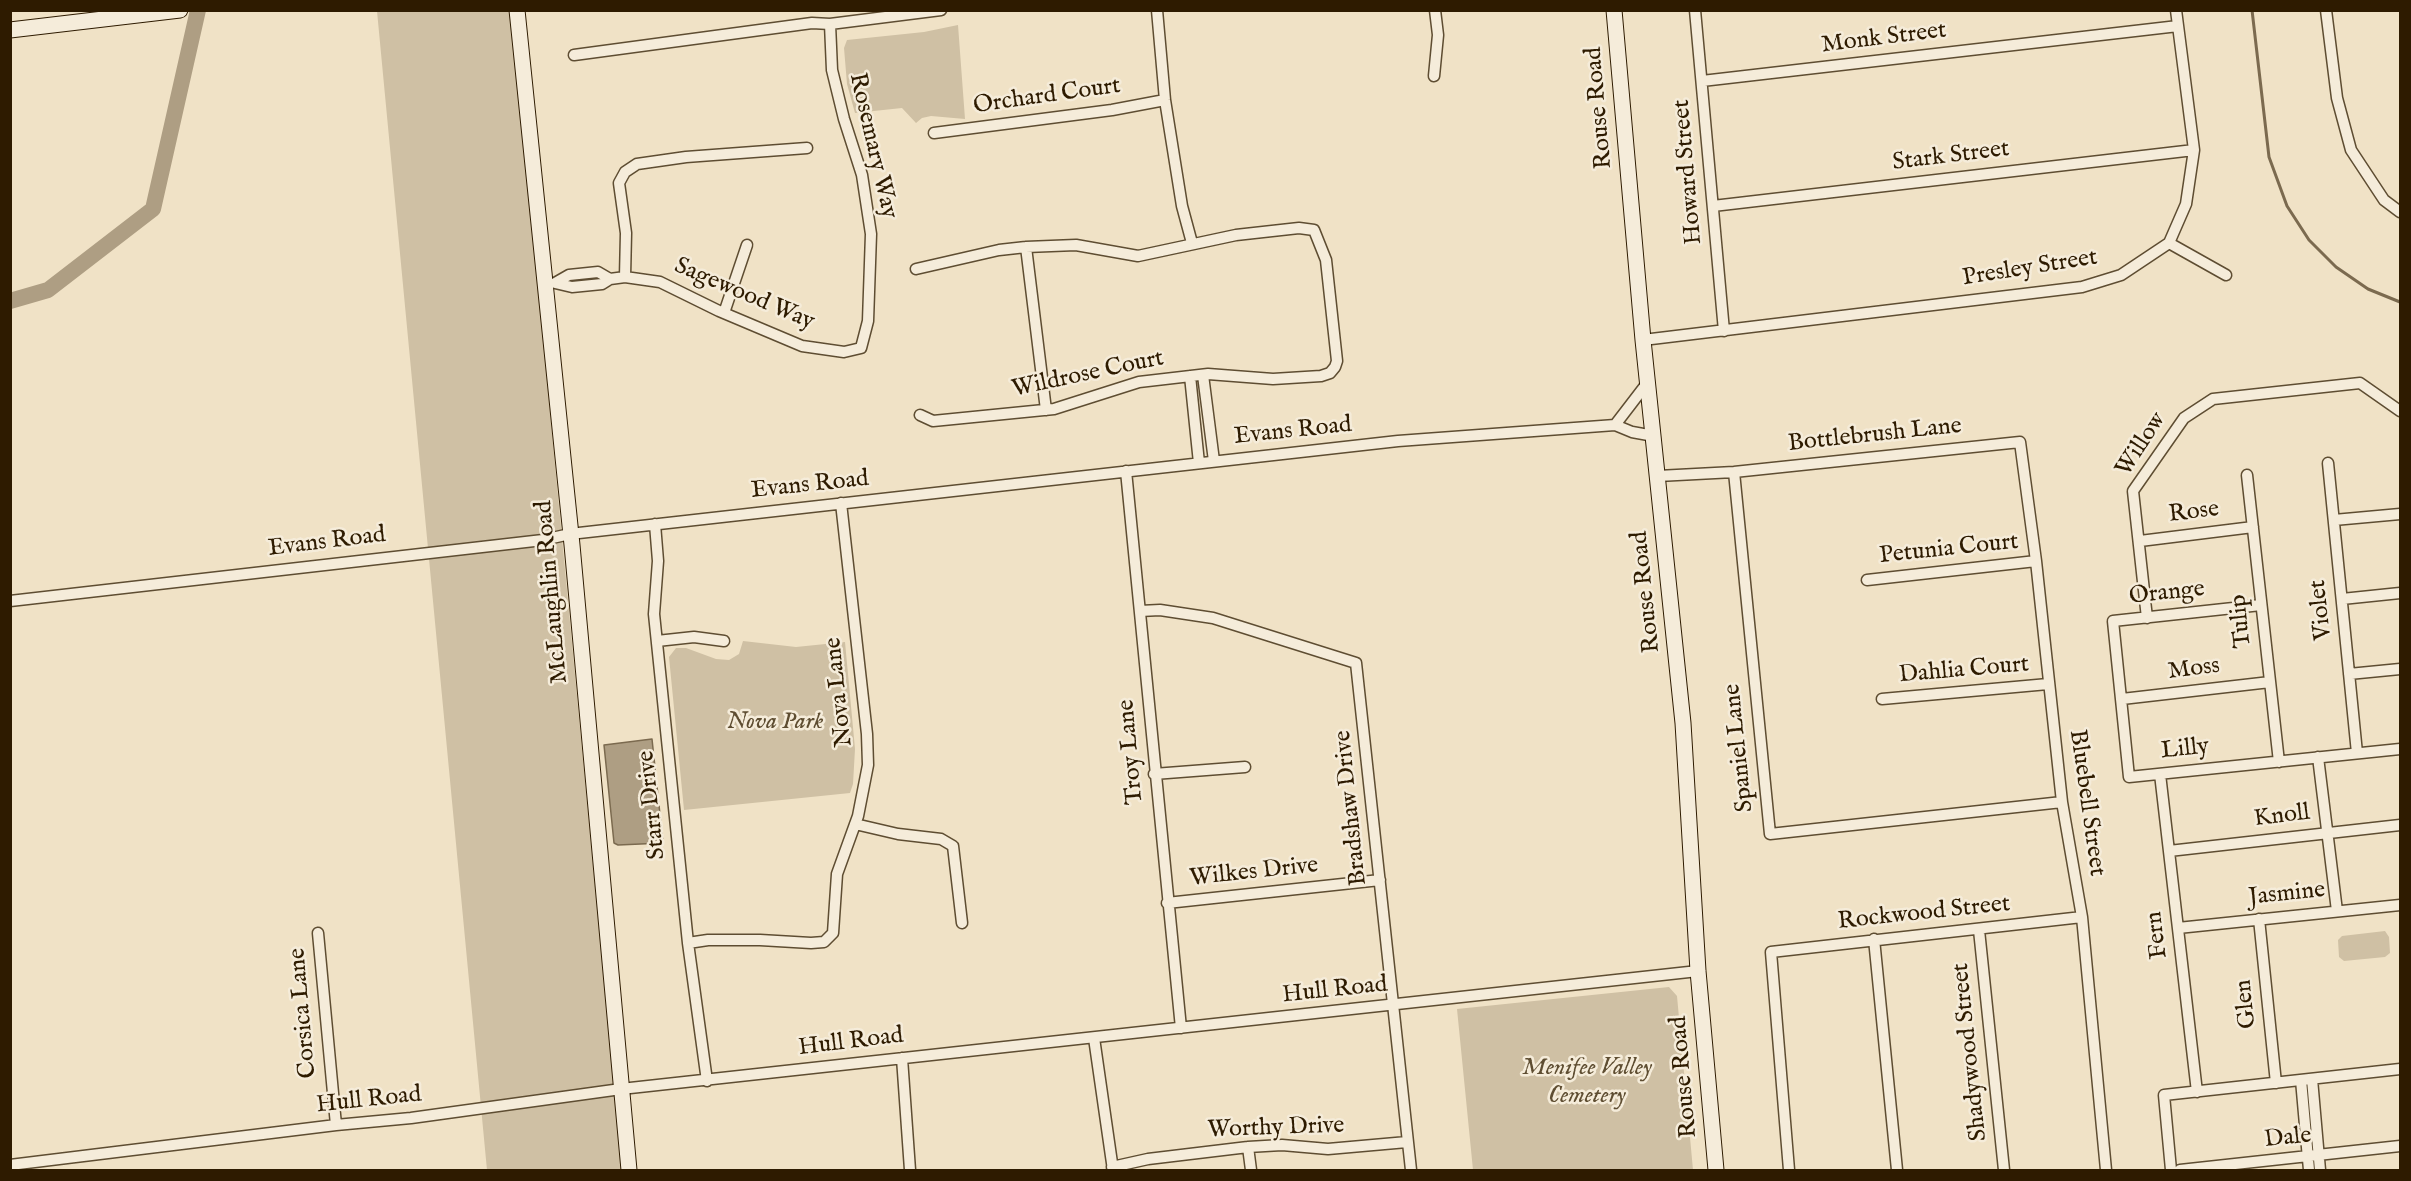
<!DOCTYPE html>
<html>
<head>
<meta charset="utf-8">
<style>
	body { margin:0 }
	#map { position:relative; width:2411px; height:1181px; overflow:hidden; background:#f0e2c6; font-family:"IM FELL English",serif }
	canvas { display:block }
	.frame { position:absolute; inset:0; border:12px solid #2e1b00; pointer-events:none }
</style>
</head>
<body>
<div id="map">
<canvas width="2411" height="1181"></canvas>
<div class="frame"></div>
</div>
<script>
const context = document.querySelector('canvas').getContext('2d');
context.lineJoin = 'round';
function fill(path, color) { context.fillStyle = color; context.fill(path, 'evenodd'); }
const poly = rows => new Path2D(rows.map(r => 'M' + r).join(''));
function trace(path, color, width, dash) { context.strokeStyle = color; context.lineWidth = width; context.lineCap = dash ? 'butt' : 'round'; context.setLineDash(dash || []); context.stroke(path); }
function write(font, color, halo, rows, align = 'center') {
  context.font = font + ' "IM FELL English",serif'; context.lineWidth = 5; context.setLineDash([]); context.textBaseline = 'middle'; context.strokeStyle = halo; context.fillStyle = color; for (const [text, x, y, turn = 0] of rows) {
    context.save(); context.translate(x, y); context.rotate((+turn || 0) * Math.PI / 180); context.textAlign = isNaN(turn) ? turn : align; if (halo) context.strokeText(text, 0, 0); context.fillText(text, 0, 0); context.restore();
  }
}
const green = poly([
	[377,11,512,11,622,1170,487,1170],
	[958,25,965,119,931,116,922,118,916,123,902,108,855,113,847,84,844,48,847,40,924,32],
	[743,641,796,647,845,642,855,749,853,784,850,793,684,810,669,657,676,648,686,648,716,659,729,660,739,654],
	[2385,931,2389,937,2390,953,2385,957,2344,961,2339,957,2338,940,2342,936],
	[1669,987,1677,996,1693,1170,1473,1170,1457,1009]
]);
const water = poly([
	[652,739,663,843,618,845,614,843,604,745,652,739]
]);
const stream = poly([
	[2252,10,2269,157,2287,206,2309,240,2336,267,2368,289,2400,302]
]);
const river = poly([
	[10,301,48,290,153,209,198,10]
]);
const street = poly([
	[1157,10,1165,100,1182,206,1192,243],
	[1695,10,1724,331],
	[2326,10,2337,98,2351,150,2384,200,2400,212],
	[574,55,812,23,830,24,941,10],
	[1434,76,1438,35,1435,10],
	[1702,81,2178,26],
	[934,133,1112,110,1165,100],
	[1713,206,2194,150],
	[2169,243,2226,275],
	[1026,247,1046,410],
	[916,269,999,250,1026,247,1076,245,1138,256,1236,235,1299,228,1314,230,1326,260,1337,361,1335,367,1330,373,1321,376,1273,379,1208,374,1139,382,1054,409,933,421,920,415],
	[625,277,626,233,619,183,625,172,637,164,686,157,807,148],
	[610,279,598,272,569,275,555,283,572,287,602,284,610,279,625,277,660,282,719,311,802,346,844,352,861,348,868,321,871,234,862,175,844,119,832,70,830,24],
	[724,313,747,245],
	[1643,340,2082,287,2121,275,2169,243,2186,204,2194,150,2176,10],
	[1203,375,1214,461],
	[1190,376,1199,463],
	[1615,425,1648,382],
	[2328,463,2357,753],
	[1126,471,1181,1028],
	[1734,472,1770,834,2062,802],
	[2247,475,2279,762],
	[1658,476,1734,472,2020,442,2036,561,2062,802,2082,917,2106,1170],
	[2334,520,2400,514],
	[655,524,658,561,654,614,688,943,707,1081],
	[2140,541,2253,527],
	[1867,580,2036,561],
	[2342,599,2400,593],
	[10,601,543,540,570,534,1398,441,1615,425,1632,432,1654,436],
	[2261,605,2113,621,2129,777,2400,749],
	[1140,611,1160,610,1213,618,1356,663,1411,1170],
	[2147,618,2133,491,2184,418,2213,399,2360,383,2400,411],
	[657,641,694,637,724,641],
	[2349,674,2400,669],
	[1882,699,2048,684],
	[2122,699,2270,682],
	[2318,757,2337,911],
	[1154,774,1245,767],
	[2160,774,2197,1092],
	[855,824,898,834,941,839,953,846,962,923],
	[2169,851,2400,825],
	[1167,903,1380,880],
	[2259,919,2276,1083],
	[2178,928,2400,905],
	[1979,930,2004,1170],
	[318,933,336,1125],
	[1874,939,1897,1170],
	[688,943,708,940,760,940,811,943,824,942,833,933,837,874,858,816,868,765,867,734,841,503],
	[1094,1038,1113,1170],
	[902,1058,910,1170],
	[2312,1079,2320,1170],
	[2301,1080,2309,1170],
	[1248,1147,1251,1170],
	[10,1165,336,1125,411,1118,621,1089,1698,971],
	[1112,1167,1148,1159,1248,1147,1282,1145,1328,1149,1407,1142],
	[1789,1170,1771,952,2082,917],
	[2171,1170,2164,1095,2400,1069],
	[2180,1170,2400,1146]
]);
const secondary = poly([
	[517,10,572,545,629,1170],
	[1614,10,1643,340,1683,723,1698,971,1716,1170],
	[10,30,180,10]
]);
const streetNames = [
	["Monk Street",1884,39,-7],
	["Orchard Court",1047,97,-8],
	["Rouse Road",1600,108,-95],
	["Rosemary Way",872,146,77],
	["Stark Street",1951,157,-7],
	["Howard Street",1689,172,-95],
	["Presley Street",2030,269,-9],
	["Sagewood Way",744,295,23],
	["Wildrose Court",1088,375,-12],
	["Evans Road",1293,432,-6],
	["Bottlebrush Lane",1875,436,-6],
	["Willow",2142,445,-57],
	["Evans Road",810,486,-6],
	["Rose",2194,513,-7],
	["Evans Road",327,543,-7],
	["Petunia Court",1949,550,-6],
	["McLaughlin Road",553,592,-95],
	["Rouse Road",1647,592,-96],
	["Orange",2167,594,-6],
	["Violet",2322,610,-96],
	["Tulip",2242,621,-96],
	["Moss",2194,670,-7],
	["Dahlia Court",1964,671,-5],
	["Nova Lane",840,692,-96],
	["Spaniel Lane",1740,748,-96],
	["Lilly",2185,750,-6],
	["Troy Lane",1132,752,-95],
	["Bluebell Street",2086,803,82],
	["Starr Drive",653,805,-96],
	["Bradshaw Drive",1352,808,-96],
	["Knoll",2282,817,-7],
	["Wilkes Drive",1254,873,-6],
	["Jasmine",2287,895,-6],
	["Rockwood Street",1924,914,-6],
	["Fern",2158,935,-97],
	["Hull Road",1335,991,-6],
	["Glen",2247,1004,-96],
	["Corsica Lane",304,1013,-95],
	["Hull Road",851,1043,-7],
	["Shadywood Street",1971,1052,-96],
	["Rouse Road",1685,1077,-95],
	["Hull Road",369,1101,-6],
	["Worthy Drive",1276,1129,-2],
	["Dale",2288,1139,-6]
];
const parkNames = [
	["Nova Park",775,723],
	["Menifee Valley",1587,1069],
	["Cemetery",1587,1097]
];
fill(green, '#cfc0a4');
fill(water, '#ae9e83');
trace(water, '#7b6a4f', 1.5);
trace(stream, '#7b6a4f', 3);
trace(river, '#ae9e83', 16);
trace(street, '#5e4d32', 13);
trace(secondary, '#2e1b00', 17);
trace(street, '#f5ecda', 10);
trace(secondary, '#f5ecda', 15);
write('24px', '#2e1b00', '#f5ecda', streetNames);
write('italic 24px', '#5e4d31', '#f5ecda', parkNames);
</script>
</body>
</html>
